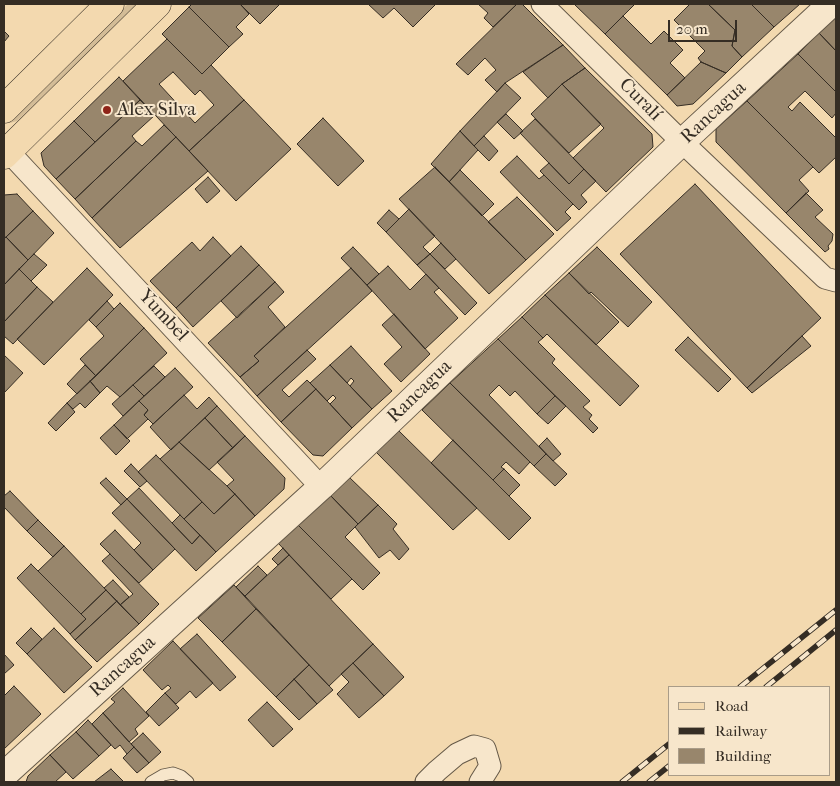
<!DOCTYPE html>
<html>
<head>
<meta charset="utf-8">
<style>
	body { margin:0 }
	#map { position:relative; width:840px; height:786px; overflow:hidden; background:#f3d9af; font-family:"IM FELL French Canon",serif }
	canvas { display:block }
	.frame { position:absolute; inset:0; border:5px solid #352d24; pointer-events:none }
	.legend { position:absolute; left:668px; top:686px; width:162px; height:90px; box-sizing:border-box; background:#f7e6cb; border:1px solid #a99c88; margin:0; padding:6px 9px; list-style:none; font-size:15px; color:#352d24 }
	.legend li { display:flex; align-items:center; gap:10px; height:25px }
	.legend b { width:25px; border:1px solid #a99c88 }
	.scale { position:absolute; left:668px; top:20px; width:69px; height:22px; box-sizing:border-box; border:2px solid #352d24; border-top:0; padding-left:6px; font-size:15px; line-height:18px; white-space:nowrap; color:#352d24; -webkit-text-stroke:4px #f7e6cb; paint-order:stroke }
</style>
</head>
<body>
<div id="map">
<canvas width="840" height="786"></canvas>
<div class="frame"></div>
<ul class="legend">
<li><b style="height:6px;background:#f3d9af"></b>Road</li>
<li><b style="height:6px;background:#352d24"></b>Railway</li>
<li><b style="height:14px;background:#98866c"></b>Building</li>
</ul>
<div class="scale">20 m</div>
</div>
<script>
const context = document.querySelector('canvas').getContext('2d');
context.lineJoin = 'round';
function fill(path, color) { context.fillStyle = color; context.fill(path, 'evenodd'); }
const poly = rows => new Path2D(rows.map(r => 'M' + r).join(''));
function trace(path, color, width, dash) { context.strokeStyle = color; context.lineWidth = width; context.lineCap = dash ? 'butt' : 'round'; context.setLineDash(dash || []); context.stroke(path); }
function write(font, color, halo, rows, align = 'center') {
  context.font = font + ' "IM FELL French Canon",serif'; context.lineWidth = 4; context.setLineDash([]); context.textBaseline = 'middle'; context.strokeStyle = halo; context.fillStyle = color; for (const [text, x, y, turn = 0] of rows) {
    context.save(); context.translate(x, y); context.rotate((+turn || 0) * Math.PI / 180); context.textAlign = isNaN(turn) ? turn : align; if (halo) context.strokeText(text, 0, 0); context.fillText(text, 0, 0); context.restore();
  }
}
const green = poly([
	[128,4,138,4,17,121,10,123,8,121]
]);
const building = poly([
	[192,4,240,4,249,14,236,27,243,34,229,47,189,7,192,4],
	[240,4,280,4,260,24,240,4],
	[368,4,436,4,413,27,394,8,383,18,368,4],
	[478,4,517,4,493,27,484,18,488,13,478,4],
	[517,4,522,4,563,45,505,83,497,92,485,80,496,70,485,58,468,75,456,64,517,4],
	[574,4,635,4,605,34,574,4],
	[690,4,708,4,735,30,732,46,742,57,726,73,701,62,698,58,705,51,674,20,690,4],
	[708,4,751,4,774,27,742,57,732,46,735,30,708,4],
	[751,4,800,4,774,27,751,4],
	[189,7,229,47,202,74,162,34,189,7],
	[623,16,651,44,664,31,683,50,670,63,685,78,667,95,605,34,623,16],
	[836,17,836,51,819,33,836,17],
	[4,31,9,36,4,42,4,31],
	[819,33,836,51,836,92,798,54,819,33],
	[167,39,202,74,211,65,244,100,189,151,123,81,167,39],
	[173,72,195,95,200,90,214,105,195,123,159,84,173,72],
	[563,45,585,68,562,84,548,98,523,72,563,45],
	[798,54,836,92,836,113,832,118,805,91,788,107,792,111,800,102,836,138,836,157,819,173,747,101,798,54],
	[701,62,726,73,693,104,677,106,667,95,701,62],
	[585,68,652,134,653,147,606,192,573,158,604,128,562,84,585,68],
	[119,77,140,100,95,142,74,121,119,77],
	[505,83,521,98,474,146,460,131,505,83],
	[562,84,601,124,569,153,531,114,562,84],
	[140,100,155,115,132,136,136,141,75,199,56,179,140,100],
	[244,100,291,149,236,201,189,151,244,100],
	[747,101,813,167,799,180,809,191,786,213,716,142,716,129,747,101],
	[506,114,523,131,514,139,497,122,506,114],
	[323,118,364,161,338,186,297,144,323,118],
	[535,119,584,169,569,184,520,133,535,119],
	[74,121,95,142,56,179,44,166,41,153,74,121],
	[164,125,176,137,92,218,75,199,136,141,142,146,164,125],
	[460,131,478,150,449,182,431,164,460,131],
	[484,136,498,151,489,161,474,146,484,136],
	[176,137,208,171,120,248,92,218,176,137],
	[517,156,539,179,544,175,573,204,565,212,571,218,557,231,500,172,517,156],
	[549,163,569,184,584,169,596,181,581,195,587,202,579,210,540,171,549,163],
	[435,167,526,260,489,294,399,199,435,167],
	[460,170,494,204,482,216,449,182,460,170],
	[208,177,220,191,207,203,195,189,208,177],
	[695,184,821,318,747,388,620,254,695,184],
	[806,193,823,210,815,217,833,234,832,241,828,246,829,249,825,252,786,213,806,193],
	[17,194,33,211,4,239,4,195,17,194],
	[517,197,554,234,526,260,488,222,517,197],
	[409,209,435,236,423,247,430,254,417,265,386,232,409,209],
	[389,210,399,219,386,232,377,223,389,210],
	[33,211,54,233,28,260,6,237,33,211],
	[6,237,28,260,4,285,4,239,6,237],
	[213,237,231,256,176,308,150,281,192,242,200,251,213,237],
	[441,243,456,259,445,269,430,254,441,243],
	[241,246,259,265,193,327,176,308,241,246],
	[353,247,379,274,367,285,341,258,353,247],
	[597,247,652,302,628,327,591,292,589,294,569,273,597,247],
	[34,254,47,265,31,281,19,269,34,254],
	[430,254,477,303,465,315,417,265,430,254],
	[259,265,275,282,237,318,221,301,259,265],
	[388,266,410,290,426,274,439,288,434,292,458,318,425,349,367,285,388,266],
	[87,268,113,295,44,365,17,339,87,268],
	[351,268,372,291,257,396,240,377,259,361,254,356,351,268],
	[19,269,37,287,4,322,4,285,19,269],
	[569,273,619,322,596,345,545,295,569,273],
	[275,282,284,292,268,307,285,327,254,356,259,361,240,377,208,343,275,282],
	[37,287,53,302,13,344,4,336,4,322,37,287],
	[545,295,639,386,620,406,547,334,543,338,522,317,545,295],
	[107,301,114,309,96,327,89,320,107,301],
	[120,303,144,328,96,376,80,359,104,336,96,327,120,303],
	[394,314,430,354,401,382,384,364,402,347,382,325,394,314],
	[522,317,543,338,538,342,555,359,552,363,590,401,583,407,592,415,589,419,598,428,593,433,498,339,522,317],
	[144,328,167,353,120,397,107,386,100,393,90,381,144,328],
	[802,336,811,346,752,393,747,388,802,336],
	[688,337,731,379,718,392,675,350,688,337],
	[498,339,555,396,537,414,515,391,510,396,499,385,489,395,546,454,534,466,450,383,498,339],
	[351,346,392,391,372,409,350,386,354,381,351,378,347,383,330,365,351,346],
	[307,350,316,359,282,390,289,397,307,380,316,389,281,422,257,396,307,350],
	[4,355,23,373,4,393,4,355],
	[85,365,96,376,77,394,67,384,85,365],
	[330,365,372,409,352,428,330,404,336,398,333,395,327,401,310,383,330,365],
	[154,366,165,377,144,396,133,385,154,366],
	[175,368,193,387,153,424,144,415,148,410,139,401,175,368],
	[90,381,100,393,85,408,80,403,73,409,67,403,90,381],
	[450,383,530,462,519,474,506,462,501,467,504,469,493,480,422,410,450,383],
	[133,385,144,396,123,416,112,404,133,385],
	[316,389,352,428,323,456,313,455,281,422,316,389],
	[184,395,197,409,209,397,217,406,171,450,150,427,184,395],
	[555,396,566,406,548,424,537,414,555,396],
	[139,401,148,410,144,415,148,419,127,439,114,425,139,401],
	[67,403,75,412,56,431,48,423,67,403],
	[217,406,245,436,233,448,205,418,217,406],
	[205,418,233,448,209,470,179,442,205,418],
	[114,425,130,441,116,455,100,438,114,425],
	[399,431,477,508,453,530,376,452,399,431],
	[245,436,285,478,284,489,255,516,227,486,234,480,217,462,245,436],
	[547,438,561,454,553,461,539,446,547,438],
	[453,440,531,518,509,540,431,463,453,440],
	[179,442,227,486,235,494,214,514,160,459,179,442],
	[546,454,567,474,555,486,534,466,546,454],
	[156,455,202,502,184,519,138,472,156,455],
	[131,464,147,481,140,487,124,471,131,464],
	[504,469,520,485,509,496,493,480,504,469],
	[349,477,378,505,358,524,330,495,349,477],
	[106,478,127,499,121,505,100,483,106,478],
	[139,488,192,544,200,535,216,552,196,571,127,499,139,488],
	[10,491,38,520,27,531,4,507,4,496,10,491],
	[235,494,255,516,216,552,184,519,202,502,214,514,235,494],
	[330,495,358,524,345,537,380,573,363,590,298,525,330,495],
	[127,499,175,549,153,570,134,550,141,543,112,513,127,499],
	[378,505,397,524,393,529,409,549,399,560,390,550,379,558,355,527,378,505],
	[180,515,200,535,192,544,172,523,180,515],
	[38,520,64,546,53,557,27,531,38,520],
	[298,525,352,579,331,599,278,543,298,525],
	[115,530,153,570,139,583,100,544,115,530],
	[64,546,106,590,81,614,38,571,64,546],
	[283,548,289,555,278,565,272,559,283,548],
	[110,554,159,604,139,624,120,605,133,594,102,561,110,554],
	[289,555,373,644,329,686,245,596,289,555],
	[31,564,86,619,70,634,17,578,31,564],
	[258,566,267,575,245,596,236,587,258,566],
	[113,580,129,597,120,605,104,588,113,580],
	[234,585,256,609,222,642,198,618,234,585],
	[106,590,117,601,75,640,70,634,86,619,81,614,106,590],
	[117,601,139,624,97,662,75,640,117,601],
	[256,609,309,665,276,697,222,642,256,609],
	[31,628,42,639,27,654,16,643,31,628],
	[54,628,92,667,64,693,27,654,54,628],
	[197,634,236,677,220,691,180,649,197,634],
	[173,641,213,683,196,698,190,691,176,704,165,693,171,688,168,685,162,690,143,670,173,641],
	[373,644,404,677,384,696,353,663,373,644],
	[4,654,14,665,4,674,4,654],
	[353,663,384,696,359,718,337,694,349,682,341,674,353,663],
	[309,665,333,690,317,704,294,679,309,665],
	[294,679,317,704,299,720,276,697,294,679],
	[14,686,41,714,4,749,4,696,14,686],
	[123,688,149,716,135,729,138,734,129,742,103,713,115,702,111,699,123,688],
	[165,693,179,708,159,726,146,712,165,693],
	[267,702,293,729,273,747,248,720,267,702],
	[103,713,134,747,127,754,120,745,115,749,92,724,103,713],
	[88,720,111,745,99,756,76,732,88,720],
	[76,732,99,756,73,779,50,755,76,732],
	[143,733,161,752,149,763,131,744,143,733],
	[134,747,149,763,137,773,123,758,134,747],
	[50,755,66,772,55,782,26,782,28,776,50,755],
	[111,769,124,782,94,782,111,769]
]);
const service = poly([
	[151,782,163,775,173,773,181,776,188,782]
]);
const minor = poly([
	[542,4,682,142,825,278,836,281],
	[8,151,321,487],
	[426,782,437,771,457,754,474,746,485,749,490,766,480,782]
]);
const tertiary = poly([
	[4,775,321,487,682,142,831,4]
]);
const primary = poly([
	[4,109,110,4],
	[4,155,157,4]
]);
const rail = poly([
	[740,687,836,610],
	[766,687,836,630],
	[622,782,669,744],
	[649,782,669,766]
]);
const markers = [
	[107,110,5,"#8f2418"]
];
const streetNames = [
	["Curalí",640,100,45],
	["Rancagua",714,113,-43],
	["Yumbel",163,316,47],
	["Rancagua",420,392,-44],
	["Rancagua",123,667,-42]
];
const poiNames = [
	["Alex Silva",117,110]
];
fill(green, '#d3bc97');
fill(building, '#98866c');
trace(building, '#352d24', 1);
trace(service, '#645847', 13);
trace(minor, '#645847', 23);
trace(tertiary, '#645847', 28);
trace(primary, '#352d24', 29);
trace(service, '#f7e6cb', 11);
trace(minor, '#f7e6cb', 21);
trace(tertiary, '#f7e6cb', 26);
trace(primary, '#f3d9af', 28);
trace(rail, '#352d24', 5.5);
trace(rail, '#f7e6cb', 4, [11]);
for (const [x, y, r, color] of markers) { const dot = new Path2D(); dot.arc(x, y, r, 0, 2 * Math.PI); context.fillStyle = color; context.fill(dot); trace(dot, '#f7e6cb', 2); }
write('19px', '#352d24', '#f7e6cb', streetNames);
write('19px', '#352d24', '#f7e6cb', poiNames, 'left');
</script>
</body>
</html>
